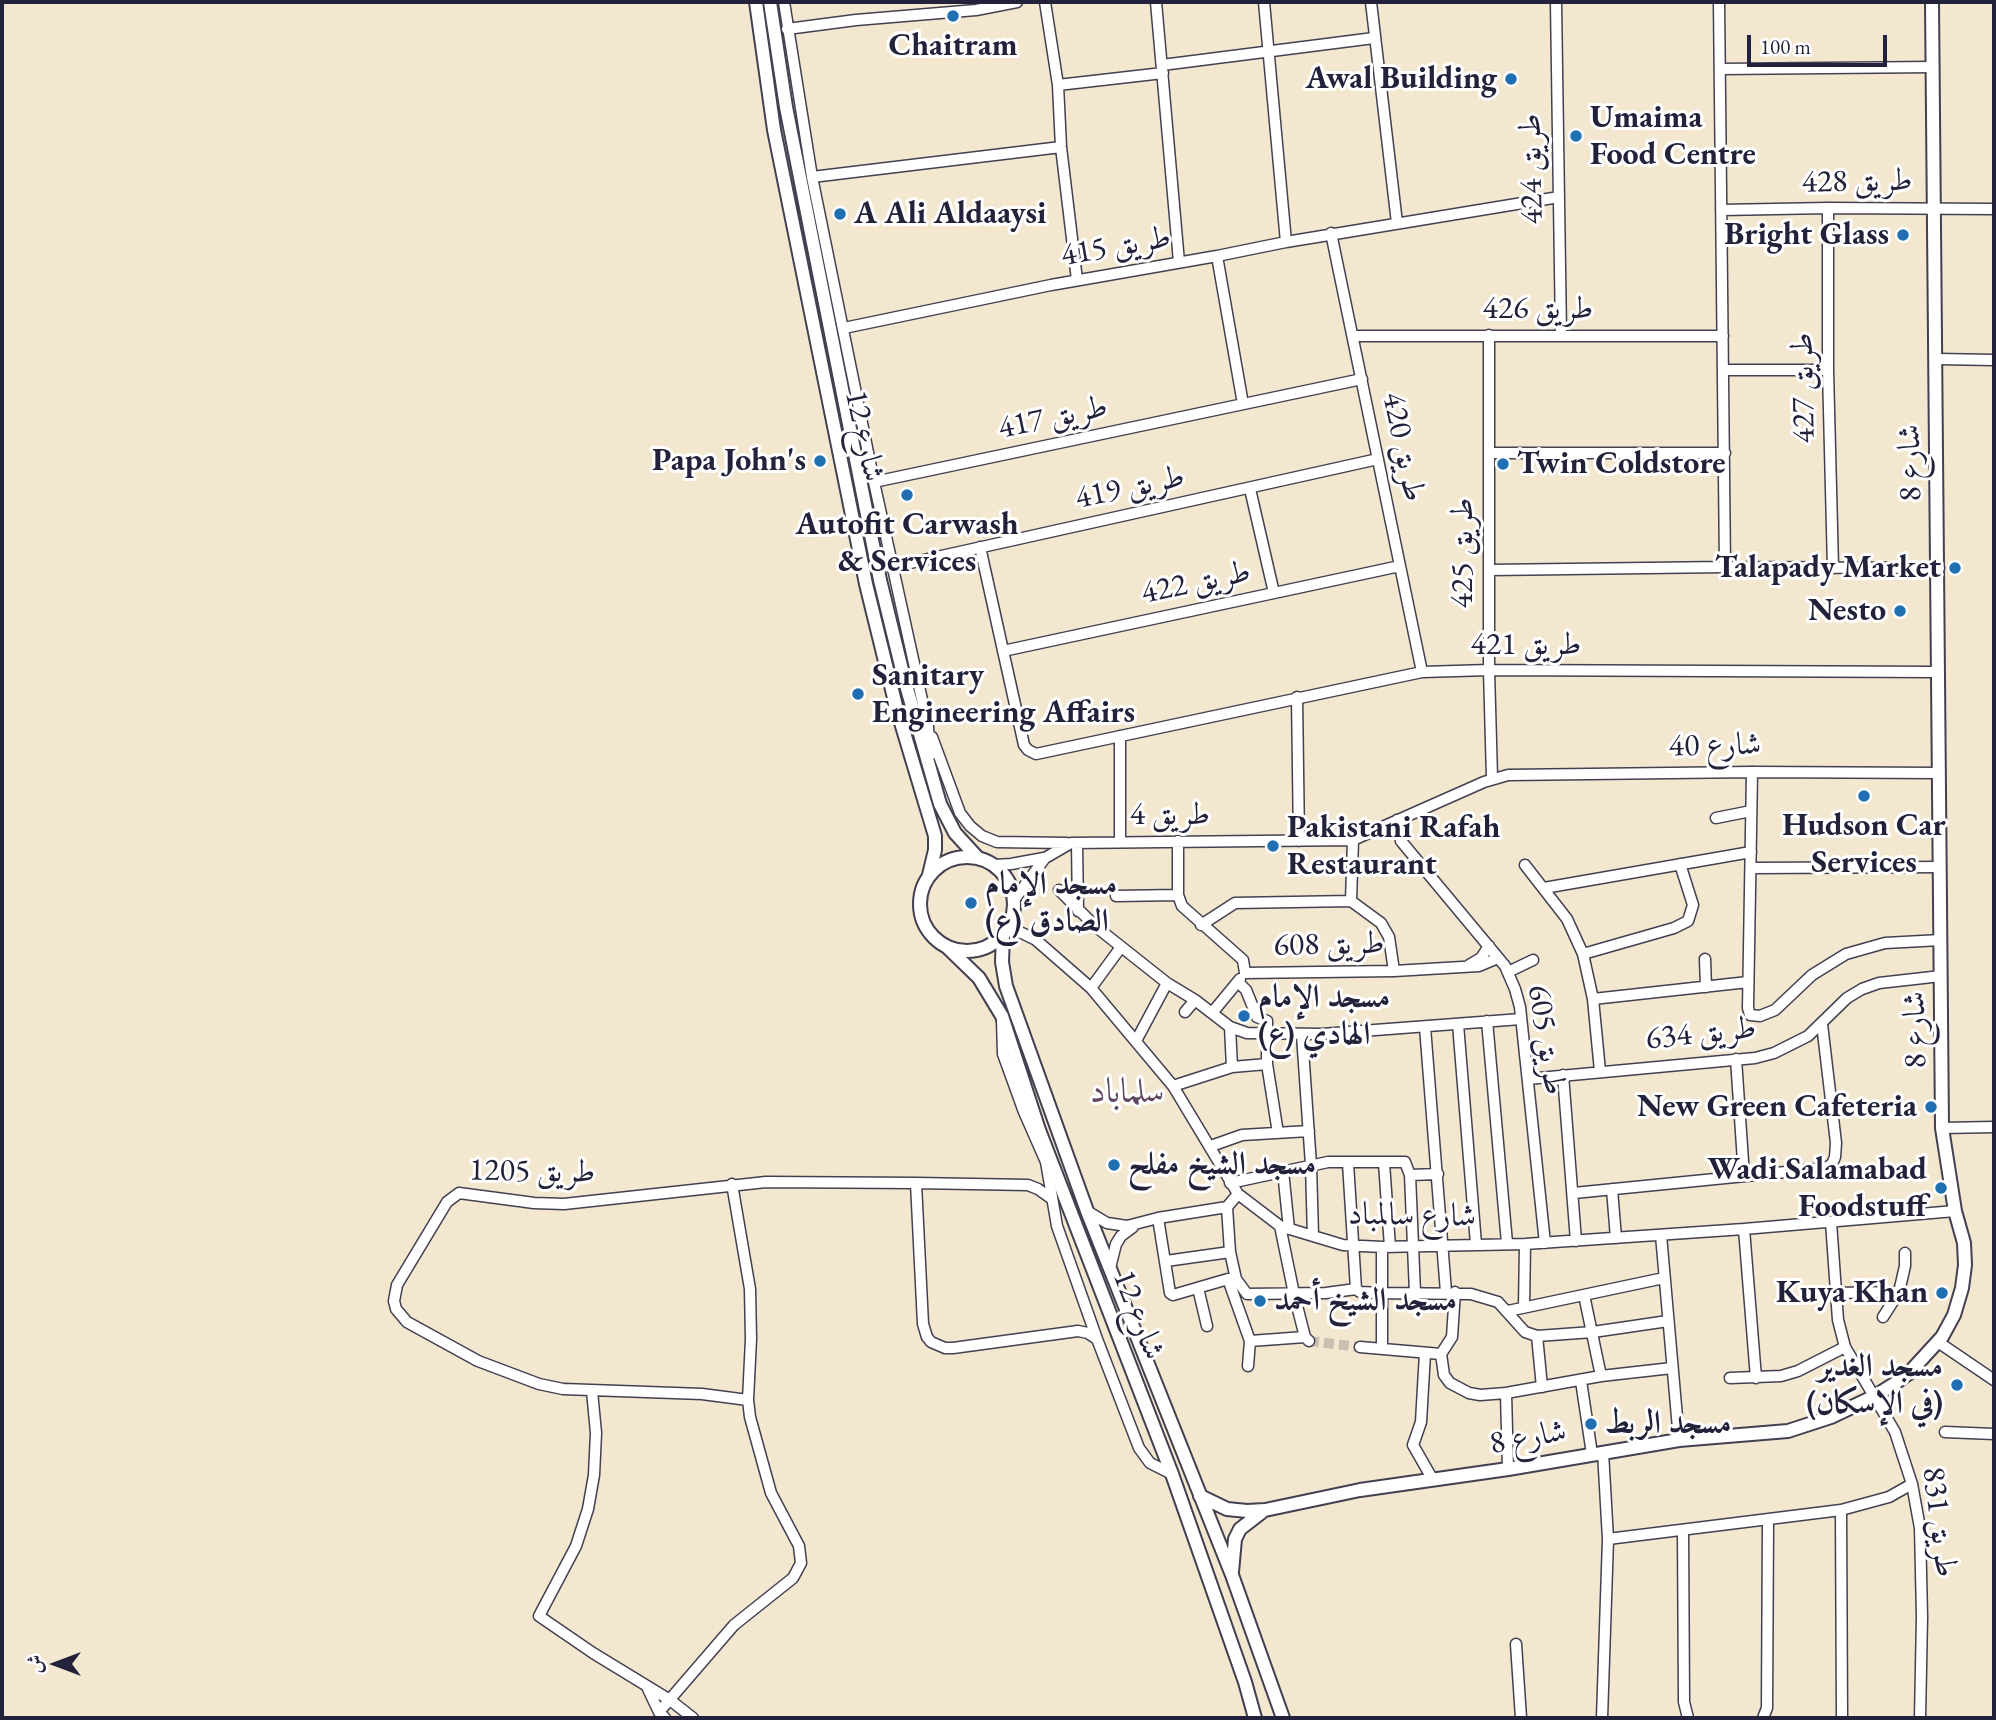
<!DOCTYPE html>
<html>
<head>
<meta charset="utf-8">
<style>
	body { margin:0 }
	#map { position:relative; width:1996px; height:1720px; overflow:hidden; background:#f4e7d0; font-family:"EB Garamond",Amiri,serif }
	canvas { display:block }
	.frame { position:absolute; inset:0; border:4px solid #22223b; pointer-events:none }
	.north { position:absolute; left:21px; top:1629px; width:70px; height:70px; -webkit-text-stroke:5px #fff; paint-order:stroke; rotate:270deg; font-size:19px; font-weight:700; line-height:28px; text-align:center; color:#22223b }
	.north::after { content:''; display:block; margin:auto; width:24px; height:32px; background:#22223b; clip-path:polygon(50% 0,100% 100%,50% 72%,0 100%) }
	.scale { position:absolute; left:1747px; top:35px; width:140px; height:32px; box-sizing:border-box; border:4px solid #22223b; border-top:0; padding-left:9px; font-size:21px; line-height:24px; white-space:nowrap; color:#22223b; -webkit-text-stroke:5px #fff; paint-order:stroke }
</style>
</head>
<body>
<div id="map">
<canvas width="1996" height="1720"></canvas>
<div class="frame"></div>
<div class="north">ش</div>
<div class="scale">100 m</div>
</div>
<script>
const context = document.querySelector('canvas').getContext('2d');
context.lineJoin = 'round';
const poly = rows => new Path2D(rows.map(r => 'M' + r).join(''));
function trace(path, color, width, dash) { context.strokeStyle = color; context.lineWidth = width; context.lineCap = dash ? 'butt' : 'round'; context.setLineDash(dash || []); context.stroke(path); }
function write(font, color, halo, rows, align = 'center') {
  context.font = font + ' "EB Garamond",Amiri,serif'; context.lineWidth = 6; context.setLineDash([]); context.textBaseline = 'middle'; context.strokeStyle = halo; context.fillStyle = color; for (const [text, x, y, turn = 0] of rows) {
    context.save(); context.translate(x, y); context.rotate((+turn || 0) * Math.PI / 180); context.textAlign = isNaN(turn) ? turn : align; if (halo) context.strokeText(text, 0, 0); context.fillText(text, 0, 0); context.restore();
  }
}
const minorTunnel = poly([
	[1309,1341,1360,1347]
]);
const minor = poly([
	[784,2,812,177,874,482,928,727,930,755],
	[1045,2,1058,85,1061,147,1077,280],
	[1156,2,1179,262],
	[1264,2,1286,242],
	[1371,2,1397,223],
	[1556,2,1561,335],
	[1719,2,1725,567],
	[787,29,856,20,976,10,1017,2],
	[1162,65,1374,38],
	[1720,69,1933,67],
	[1058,85,1163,73],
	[812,177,1061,147],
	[1828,208,1828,370,1833,568],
	[1721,210,1828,208,1994,209],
	[1331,233,1422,672],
	[1217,256,1243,404],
	[844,328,1051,285,1217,256,1286,242,1559,197],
	[1489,335,1489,670,1492,778],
	[1353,336,1723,336],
	[1937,359,1994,360],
	[1723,370,1828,370],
	[1489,453,1725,453],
	[874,482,1362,379],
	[1250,489,1274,593],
	[980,547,1024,745,1028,750,1036,754,1422,672,1489,670,1938,672],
	[892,567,1378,459],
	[1490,570,1725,567,1939,568],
	[1003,651,1400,566],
	[1297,697,1299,841],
	[1120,736,1120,841],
	[932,737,960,813,970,826,982,836,997,842,1067,843],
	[1752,772,1748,1008,1750,1015,1760,1016,1775,1010,1812,975,1846,954,1885,943,1941,940],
	[1716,818,1751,811],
	[1397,820,1401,841,1505,966,1515,989,1520,1007,1545,1243],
	[1178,841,1178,895,1182,906,1243,960,1245,973],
	[1077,843,1078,911],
	[994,865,1011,864,1044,858],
	[1525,865,1567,919,1583,954,1593,999,1600,1071],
	[1751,868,1940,867],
	[1544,888,1751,852],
	[1059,890,1095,926,1167,983,1195,1000,1230,1027,1247,1033,1322,1034,1521,1019],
	[1116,896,1178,895],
	[1014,900,1045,858,1071,843,1353,840,1484,782,1508,775,1752,772,1939,773],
	[1351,901,1353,840],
	[1201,925,1235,903,1351,901,1381,923,1389,937,1394,971],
	[1006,931,1022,933,1036,940,1091,988,1173,1086,1238,1194,1280,1226,1313,1236,1343,1245,1382,1247,1525,1244,1744,1229,1955,1211],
	[1583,954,1674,928,1688,921,1693,905,1680,864],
	[1705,959,1706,987],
	[1469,965,1481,958,1489,946],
	[1508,972,1533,960],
	[1245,973,1394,971,1479,966,1498,958],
	[1238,982,1246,990,1257,1017,1267,1021,1267,1064,1278,1133],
	[1091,988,1121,947],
	[1593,999,1748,982],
	[1185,1012,1195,1000],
	[1212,1013,1240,979],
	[1002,1020,1003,1054,1024,1112,1046,1162,1057,1226,1097,1339,1139,1448,1150,1463,1172,1474],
	[1487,1021,1507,1243],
	[1458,1024,1476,1244],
	[1230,1027,1232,1067],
	[1425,1027,1446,1292],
	[1302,1035,1311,1165,1313,1236],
	[1136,1041,1167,983],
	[1736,1059,1744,1176],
	[1563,1075,1576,1241],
	[1528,1079,1755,1058,1774,1053,1808,1036,1847,998,1862,989,1879,983,1941,976],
	[1173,1086,1232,1067,1267,1064],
	[1942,1128,1994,1127],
	[1211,1146,1242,1135,1309,1131],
	[1348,1163,1356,1289],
	[1384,1163,1390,1247],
	[1283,1171,1289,1229],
	[1410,1175,1438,1174],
	[916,1183,923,1324,927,1337,931,1342,945,1348,953,1348,1078,1331,1088,1333,1097,1339],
	[1230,1183,1328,1162,1405,1162,1410,1175,1415,1293],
	[1612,1189,1616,1238],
	[1574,1193,1826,1168,1832,1164,1835,1157,1836,1143,1822,1024],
	[1227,1207,1230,1252,1236,1279,1247,1294,1326,1293,1356,1289,1360,1292,1383,1293,1471,1294,1498,1302,1525,1332,1537,1336,1593,1332,1668,1321],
	[1087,1211,1107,1223,1127,1226,1158,1218,1227,1207,1238,1194],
	[1158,1218,1170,1293,1173,1295,1228,1279,1236,1279],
	[1831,1222,1838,1320,1845,1347,1895,1432,1912,1484,1920,1528,1922,1617,1920,1718],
	[1280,1226,1294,1294,1305,1337,1309,1341],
	[1744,1229,1756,1378],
	[1661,1235,1679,1440],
	[1166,1261,1230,1252],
	[1110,1268,1116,1244,1121,1236,1133,1227],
	[1228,1279,1250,1341,1248,1366],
	[1198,1288,1207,1326],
	[1836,1293,1899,1292],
	[1584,1295,1601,1376],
	[1524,1307,1525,1244],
	[1508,1311,1664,1278],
	[1883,1317,1899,1292,1905,1266,1905,1253],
	[1537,1336,1542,1387],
	[1250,1341,1305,1337],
	[1938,1342,1994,1380],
	[1360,1347,1441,1354,1444,1375,1450,1383,1469,1393,1480,1395,1506,1393,1601,1376,1672,1368],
	[1382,1349,1382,1247],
	[1425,1353,1421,1422,1413,1445,1433,1480],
	[1441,1354,1452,1337,1455,1292],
	[1730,1378,1781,1376,1798,1371,1845,1347],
	[1581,1381,1592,1454],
	[592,1391,596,1433,594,1475,588,1509,576,1546,539,1616,593,1653,670,1700,693,1718],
	[1506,1393,1508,1469],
	[748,1400,702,1394,563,1389,539,1384,478,1361,407,1322,396,1309,394,1301,397,1285,447,1202,459,1193,534,1203,564,1204,766,1182,916,1183,1028,1185,1038,1189,1052,1199],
	[1945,1432,1994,1434],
	[1841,1510,1842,1718],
	[1683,1530,1684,1702,1688,1718],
	[1608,1539,1841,1510,1889,1497,1912,1484],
	[1516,1644,1521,1718],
	[648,1689,659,1712,665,1718],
	[659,1712,734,1625,793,1578,801,1563,799,1546,771,1493,750,1417,748,1400,751,1339,750,1289,732,1184],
	[1602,1718,1608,1539,1603,1452],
	[1763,1718,1767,1708,1768,1520]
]);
const tertiary = poly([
	[756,2,774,130,866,584,896,706,935,836,935,850,929,875],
	[770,2,786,107,880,580,904,678,940,804,955,833,977,857],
	'920 904a47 47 0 1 1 94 0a47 47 0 1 1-94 0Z',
	[1003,935,1002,962,1006,986,1087,1211,1232,1575,1283,1718],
	[947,947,979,978,1002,1016,1039,1130,1172,1474,1245,1682,1255,1718],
	[1200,1496,1227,1509,1247,1511,1265,1510,1360,1490,1508,1469,1679,1440,1788,1431,1831,1417,1875,1396,1894,1384,1909,1373,1942,1337,1954,1315,1962,1288,1965,1265,1964,1243,1955,1211,1942,1128,1932,2],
	[1232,1572,1235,1539,1240,1529,1262,1512]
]);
const markers = [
	[953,16,7,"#1f6fb2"],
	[1511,79,7,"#1f6fb2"],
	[1576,136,7,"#1f6fb2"],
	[840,214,7,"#1f6fb2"],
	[1903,235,7,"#1f6fb2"],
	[820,461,7,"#1f6fb2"],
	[1503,464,7,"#1f6fb2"],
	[907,495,7,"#1f6fb2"],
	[1955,568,7,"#1f6fb2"],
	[1900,611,7,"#1f6fb2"],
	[858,694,7,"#1f6fb2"],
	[1864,796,7,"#1f6fb2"],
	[1273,846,7,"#1f6fb2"],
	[971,903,7,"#1f6fb2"],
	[1244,1016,7,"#1f6fb2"],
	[1931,1107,7,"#1f6fb2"],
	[1114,1165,7,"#1f6fb2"],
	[1941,1188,7,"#1f6fb2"],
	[1942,1293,7,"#1f6fb2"],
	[1260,1301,7,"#1f6fb2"],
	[1957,1385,7,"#1f6fb2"],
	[1591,1424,7,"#1f6fb2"]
];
const poiNames = [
	["Chaitram",953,46,"center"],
	["Awal Building",1497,79,"right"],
	["Umaima",1590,118],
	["Food Centre",1590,155],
	["A Ali Aldaaysi",854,214],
	["Bright Glass",1889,235,"right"],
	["Papa John's",806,461,"right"],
	["Twin Coldstore",1517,464],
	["Autofit Carwash",907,525,"center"],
	["& Services",907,562,"center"],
	["Talapady Market",1941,568,"right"],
	["Nesto",1886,611,"right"],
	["Sanitary",872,676],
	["Engineering Affairs",872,713],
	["Hudson Car",1864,826,"center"],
	["Services",1864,863,"center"],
	["Pakistani Rafah",1287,828],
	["Restaurant",1287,865],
	["مسجد الإمام",985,885],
	["الصادق (ع)",985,922],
	["مسجد الإمام",1258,998],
	["الهادي (ع)",1258,1035],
	["New Green Cafeteria",1917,1107,"right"],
	["مسجد الشيخ مفلح",1128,1165],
	["Wadi Salamabad",1927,1170,"right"],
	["Foodstuff",1927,1207,"right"],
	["Kuya Khan",1928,1293,"right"],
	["مسجد الشيخ أحمد",1274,1301],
	["مسجد الغدير",1943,1367,"right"],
	["(في الإسكان)",1943,1404,"right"],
	["مسجد الربط",1605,1424]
];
const streetNames = [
	["طريق 424",1532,169,-91],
	["طريق 428",1857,182,-1],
	["طريق 415",1116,247,-10],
	["طريق 426",1538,309],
	["طريق 427",1804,388,-91],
	["طريق 417",1053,418,-12],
	["شارع 12",864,436,78],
	["طريق 420",1403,447,78],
	["شارع 8",1911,463,-91],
	["طريق 419",1130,488,-12],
	["طريق 425",1463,553,-90],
	["طريق 422",1196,583,-12],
	["طريق 421",1526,645],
	["شارع 40",1715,746,-1],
	["طريق 4",1170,815],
	["طريق 608",1329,945,-1],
	["شارع 8",1916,1030,-91],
	["طريق 634",1701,1034,-6],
	["طريق 605",1546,1040,81],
	["طريق 1205",532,1172,1],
	["شارع سالمباد",1412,1216,1],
	["شارع 12",1138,1315,69],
	["شارع 8",1528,1438,-10],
	["طريق 831",1939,1522,83]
];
const quarterNames = [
	["سلماباد",1127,1092]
];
trace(minorTunnel, '#cac0b2', 10, [10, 5]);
trace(minor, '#424051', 13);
trace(tertiary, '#424051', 16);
trace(minor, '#fff', 10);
trace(tertiary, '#fff', 12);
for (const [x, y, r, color] of markers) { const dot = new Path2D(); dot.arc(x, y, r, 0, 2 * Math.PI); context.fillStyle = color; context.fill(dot); trace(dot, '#fff', 2.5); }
write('bold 32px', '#22223b', '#fff', poiNames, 'left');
write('32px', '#22223b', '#fff', streetNames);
write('35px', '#604860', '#fff', quarterNames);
</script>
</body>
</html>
